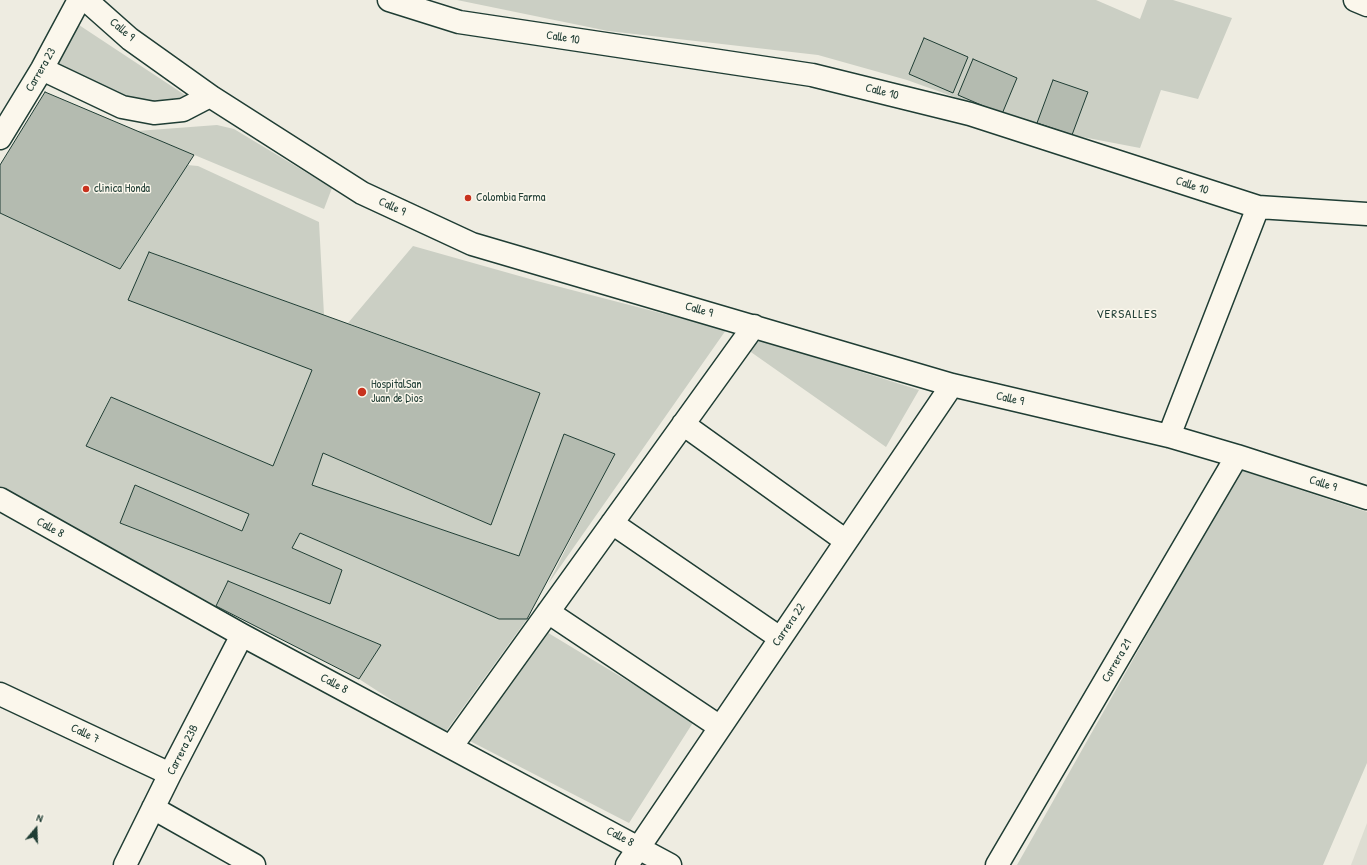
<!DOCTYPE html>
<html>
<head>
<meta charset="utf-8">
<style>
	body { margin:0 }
	#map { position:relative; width:1367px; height:865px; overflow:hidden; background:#eeece1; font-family:"Patrick Hand",sans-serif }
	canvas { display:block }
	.north { position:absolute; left:16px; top:809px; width:40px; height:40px; -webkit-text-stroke:3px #fbf7ec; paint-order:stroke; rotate:19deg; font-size:11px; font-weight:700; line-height:16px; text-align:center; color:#1f3d34 }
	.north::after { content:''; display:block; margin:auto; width:14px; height:18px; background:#1f3d34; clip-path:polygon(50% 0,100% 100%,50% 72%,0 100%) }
</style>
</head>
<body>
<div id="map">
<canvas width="1367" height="865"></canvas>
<div class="north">N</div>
</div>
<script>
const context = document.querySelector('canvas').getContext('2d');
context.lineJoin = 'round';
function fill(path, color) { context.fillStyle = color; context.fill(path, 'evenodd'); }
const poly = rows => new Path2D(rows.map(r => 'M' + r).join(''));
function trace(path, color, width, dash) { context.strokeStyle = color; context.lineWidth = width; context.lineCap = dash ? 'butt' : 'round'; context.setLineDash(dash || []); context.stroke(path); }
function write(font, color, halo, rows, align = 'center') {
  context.font = font + ' "Patrick Hand",sans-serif'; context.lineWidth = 3; context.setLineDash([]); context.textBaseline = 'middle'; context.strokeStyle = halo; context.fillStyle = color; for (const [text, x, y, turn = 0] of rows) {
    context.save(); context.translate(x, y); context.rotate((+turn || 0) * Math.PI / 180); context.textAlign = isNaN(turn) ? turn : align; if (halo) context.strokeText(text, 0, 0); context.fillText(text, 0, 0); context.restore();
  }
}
const built = poly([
	[1367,823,1367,865,1351,865]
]);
const green = poly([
	[457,0,1096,0,1140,19,1147,0,1173,0,1232,18,1198,99,1161,90,1140,148,1072,135,1002,114,907,80,818,55,608,31],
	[79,25,188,97,184,104,118,101,49,65],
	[217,125,234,129,332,188,324,209,137,131],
	[187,165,198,166,319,222,324,315,150,252,312,370,273,466,110,397,87,446,249,514,242,531,135,485,120,523,330,603,342,570,292,548,300,533,499,619,527,619,444,734,359,679,381,645,228,582,216,606,0,486,0,213,120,269],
	[413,246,537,281,726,330,548,584,614,454,564,434,519,556,312,485,323,453,491,525,540,393,348,323],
	[760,340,919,390,886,447,748,350],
	[1240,470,1367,512,1367,763,1323,865,1017,865],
	[545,631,694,721,629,823,466,739]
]);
const building = poly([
	[924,38,968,57,953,93,909,74,924,38],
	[973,59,1017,78,1002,114,958,95,973,59],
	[1053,80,1088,92,1072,135,1037,123,1053,80],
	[45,92,194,155,120,269,0,213,0,165,45,92],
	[149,252,540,393,491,525,323,453,312,485,519,556,564,434,615,454,527,619,499,619,300,533,292,548,342,570,330,604,120,523,135,485,242,531,249,514,86,446,111,397,273,466,312,370,128,300,149,252],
	[228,581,381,645,359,679,216,606,228,581]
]);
const minor = poly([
	[86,0,130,39,210,96,362,193,472,244,952,385,1169,436,1237,456,1367,498],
	[389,0,459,22,812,75,970,114,1258,207,1367,214],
	[1355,0,1367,5],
	[42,69,122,107,154,113,183,110,210,96],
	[0,138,42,69,79,0],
	[683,424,846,541],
	[1169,436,1258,207],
	[0,499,242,635,670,865],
	[612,523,780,638],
	[548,612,720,727],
	[0,694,170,774],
	[451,747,754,326],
	[153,808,254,865],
	[125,865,170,774,242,635],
	[627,865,952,385],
	[997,865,1237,456]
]);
const markers = [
	[86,189,4,"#c8321e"],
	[468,198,4,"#c8321e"],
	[362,392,5,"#c8321e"]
];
const streetNames = [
	["Calle 9",122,30,40],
	["Calle 10",563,38,9],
	["Carrera 23",41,70,-60],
	["Calle 10",882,92,14],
	["Calle 10",1192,186,18],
	["Calle 9",392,207,25],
	["Calle 9",699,310,16],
	["Calle 9",1010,399,13],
	["Calle 9",1323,484,18],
	["Calle 8",50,528,29],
	["Carrera 22",789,625,-56],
	["Carrera 21",1117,661,-60],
	["Calle 8",334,684,28],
	["Calle 7",85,734,25],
	["Carrera 23B",183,750,-63],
	["Calle 8",620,837,28]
];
const poiNames = [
	["clinica Honda",94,189],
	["Colombia Farma",476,198],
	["HospitalSan",371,385],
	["Juan de Dios",371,399]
];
const neighbourhoodNames = [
	["VERSALLES",1127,315]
];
fill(built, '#ddddd2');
fill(green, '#cbcfc4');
fill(building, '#b4bbb0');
trace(building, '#1f3d34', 1);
trace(minor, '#1f3d34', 25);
trace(minor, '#fbf7ec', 22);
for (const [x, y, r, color] of markers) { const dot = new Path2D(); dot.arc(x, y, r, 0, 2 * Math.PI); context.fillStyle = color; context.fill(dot); trace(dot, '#fbf7ec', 1.5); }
write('12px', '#1f3d34', '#fbf7ec', streetNames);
write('12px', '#1f3d34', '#fbf7ec', poiNames, 'left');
context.letterSpacing = '1px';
write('13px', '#1f3d34', '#fbf7ec', neighbourhoodNames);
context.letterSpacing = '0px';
</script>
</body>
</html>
